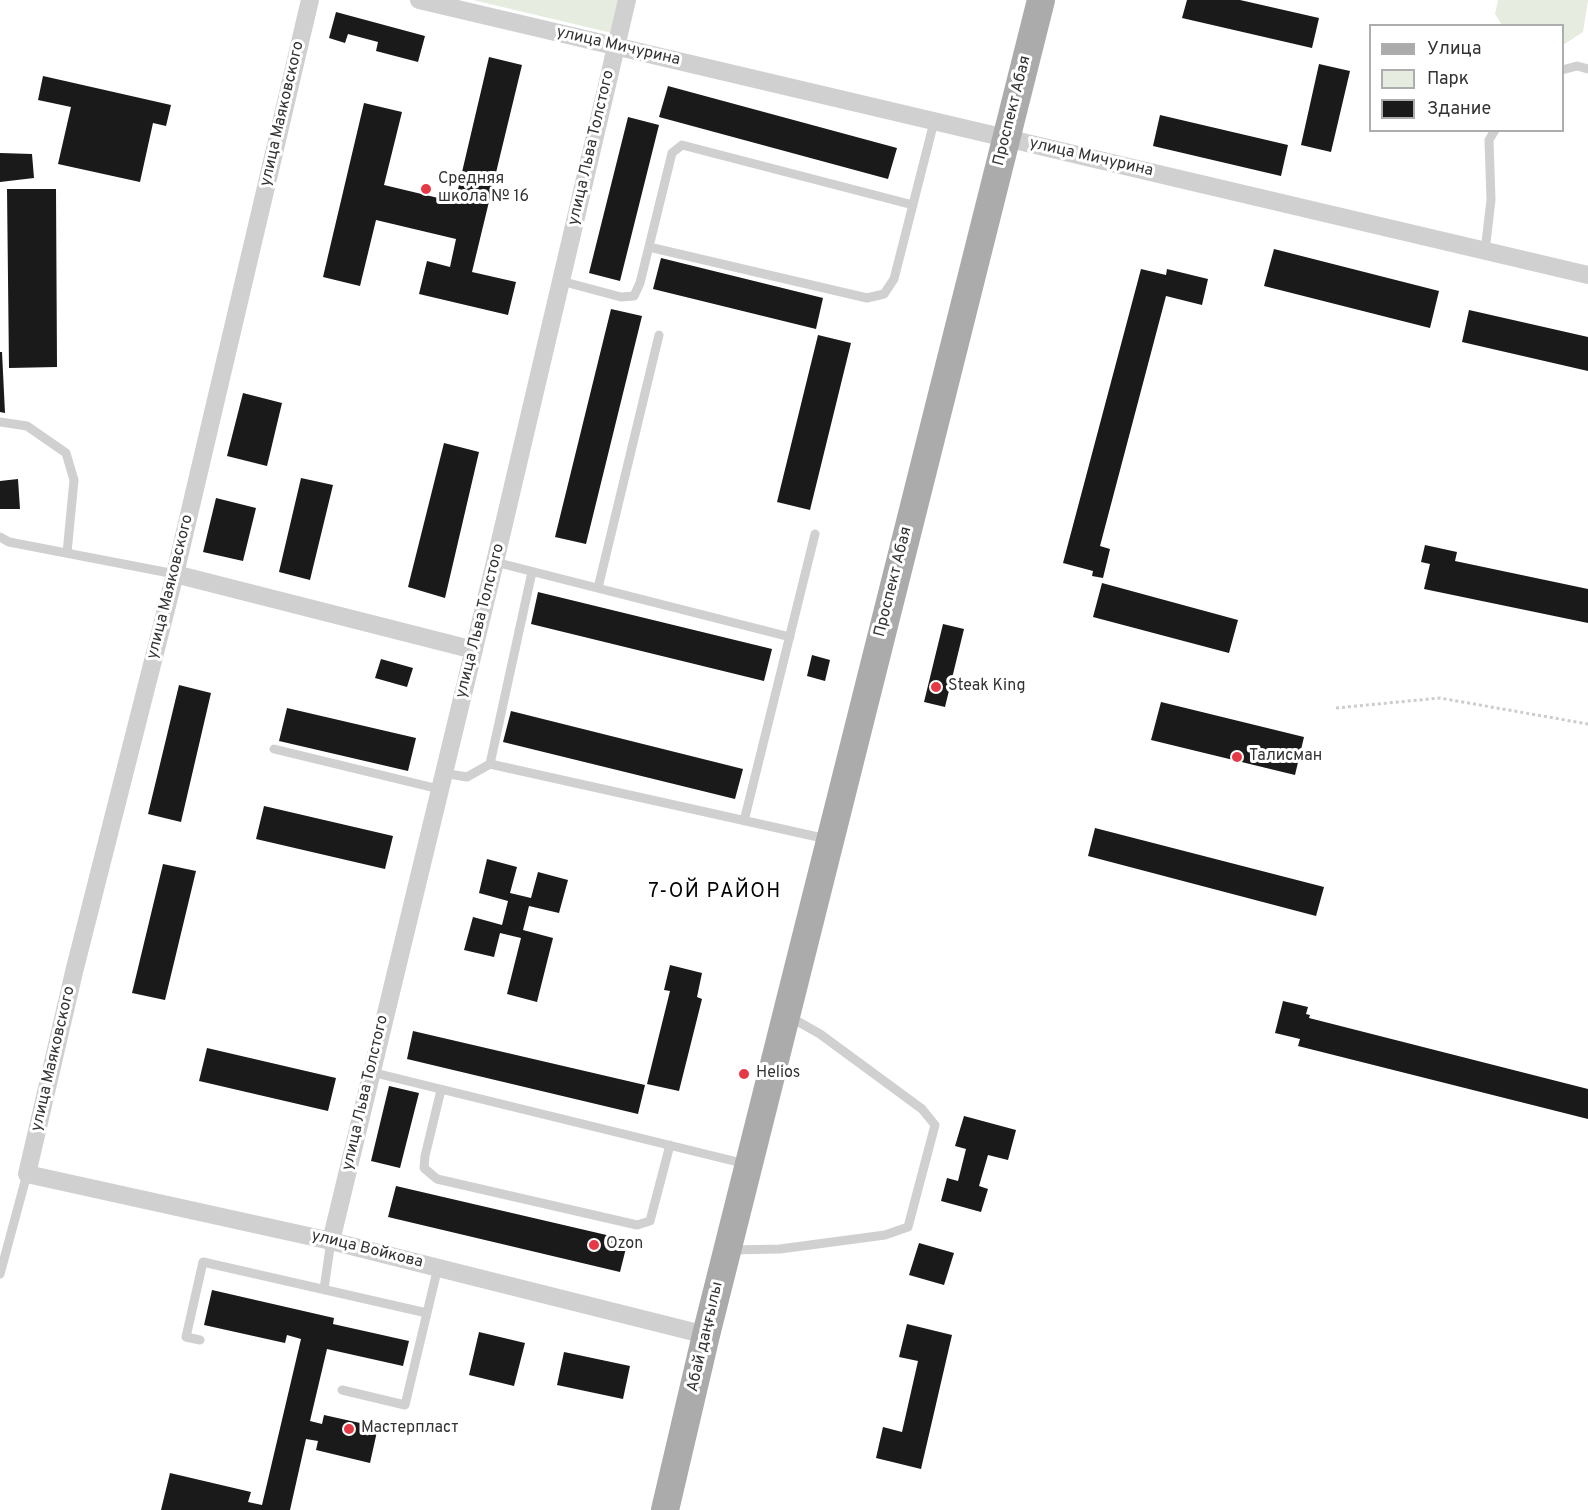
<!DOCTYPE html>
<html>
<head>
<meta charset="utf-8">
<style>
	body { margin:0 }
	#map { position:relative; width:1588px; height:1510px; overflow:hidden; background:#fff; font-family:Overpass,sans-serif }
	canvas { display:block }
	.legend { position:absolute; left:1369px; top:24px; width:195px; height:108px; box-sizing:border-box; background:#fff; border:2px solid #adadad; margin:0; padding:8px 10px; list-style:none; font-size:18px; color:#333 }
	.legend li { display:flex; align-items:center; gap:12px; height:30px }
	.legend b { width:30px; border:2px solid #adadad }
</style>
</head>
<body>
<div id="map">
<canvas width="1588" height="1510"></canvas>
<ul class="legend">
<li><b style="height:8px;background:#ababab"></b>Улица</li>
<li><b style="height:16px;background:#e6ecdf"></b>Парк</li>
<li><b style="height:16px;background:#1a1a1a"></b>Здание</li>
</ul>
</div>
<script>
const context = document.querySelector('canvas').getContext('2d');
context.lineJoin = 'round';
function fill(path, color) { context.fillStyle = color; context.fill(path, 'evenodd'); }
const poly = rows => new Path2D(rows.map(r => 'M' + r).join(''));
function trace(path, color, width, dash) { context.strokeStyle = color; context.lineWidth = width; context.lineCap = dash ? 'butt' : 'round'; context.setLineDash(dash || []); context.stroke(path); }
function write(font, color, halo, rows, align = 'center') {
  context.font = font + ' Overpass,sans-serif'; context.lineWidth = 6; context.setLineDash([]); context.textBaseline = 'middle'; context.strokeStyle = halo; context.fillStyle = color; for (const [text, x, y, turn = 0] of rows) {
    context.save(); context.translate(x, y); context.rotate((+turn || 0) * Math.PI / 180); context.textAlign = isNaN(turn) ? turn : align; if (halo) context.strokeText(text, 0, 0); context.fillText(text, 0, 0); context.restore();
  }
}
const green = poly([
	[473,0,619,0,612,33],
	[1498,0,1588,0,1583,32,1563,45,1562,26,1502,25,1495,14]
]);
const building = poly([
	[1187,0,1240,0,1319,18,1312,48,1182,18],
	[336,12,425,36,418,62,376,51,378,42,348,34,345,43,329,38],
	[489,57,522,65,472,272,516,282,508,315,419,294,427,261,450,267,456,239,376,220,360,286,323,277,364,103,402,112,384,185,455,202],
	[1319,64,1350,71,1331,152,1301,145],
	[43,76,171,105,166,126,153,123,140,182,58,164,71,107,38,100],
	[668,86,897,148,888,179,659,117],
	[1160,115,1288,145,1281,176,1153,146],
	[628,117,659,125,620,281,589,273],
	[0,153,32,154,34,178,0,182],
	[7,189,56,189,57,367,9,368],
	[1274,249,1439,291,1430,328,1264,286],
	[661,258,823,298,816,329,653,289],
	[1141,269,1166,275,1167,269,1208,279,1202,305,1166,296,1100,546,1110,549,1103,578,1092,576,1093,571,1063,563],
	[611,309,642,316,586,544,555,537],
	[1469,310,1588,337,1588,371,1462,342],
	[818,335,851,343,810,510,777,502],
	[0,352,2,352,5,413,0,412],
	[243,393,282,403,267,466,227,456],
	[444,443,479,452,445,598,408,587],
	[301,478,333,485,310,580,279,572],
	[18,479,20,509,0,509,0,481],
	[216,498,256,508,243,561,203,552],
	[1425,545,1457,552,1455,561,1588,589,1588,623,1424,589,1430,564,1421,562],
	[1102,583,1238,620,1229,653,1093,617],
	[538,592,772,649,764,681,531,624],
	[943,624,964,629,945,707,924,702],
	[812,655,830,660,825,681,807,676],
	[381,659,413,668,407,687,375,678],
	[179,685,211,693,181,822,148,814],
	[1161,702,1304,737,1295,775,1151,740],
	[287,708,416,738,408,771,279,741],
	[511,711,743,769,735,799,503,742],
	[264,806,393,836,385,869,256,839],
	[1095,828,1324,887,1316,916,1088,856],
	[487,859,517,867,510,893,531,898,538,872,568,880,559,913,529,906,523,930,553,938,537,1002,507,994,521,938,500,933,494,957,464,950,473,917,502,925,508,901,479,893],
	[163,864,196,871,165,1000,132,993],
	[670,965,702,973,697,997,702,999,679,1091,647,1084,670,991,664,990],
	[1283,1001,1308,1007,1306,1014,1310,1015,1309,1018,1588,1089,1588,1119,1298,1046,1300,1039,1275,1033],
	[413,1031,645,1085,638,1114,407,1059],
	[207,1048,336,1078,328,1111,199,1081],
	[389,1086,419,1093,400,1168,371,1161],
	[964,1116,1016,1130,1008,1160,988,1155,979,1186,988,1189,981,1212,941,1201,947,1178,958,1181,966,1149,955,1146],
	[396,1186,628,1240,620,1272,388,1217],
	[919,1243,954,1253,944,1285,909,1275],
	[212,1290,334,1318,333,1324,409,1341,403,1366,327,1349,310,1421,322,1424,324,1415,378,1427,370,1463,316,1450,318,1441,306,1439,290,1510,161,1510,170,1473,251,1492,248,1502,262,1505,301,1339,287,1335,285,1343,204,1325],
	[907,1324,952,1335,921,1469,876,1458,883,1427,902,1432,918,1361,899,1357],
	[479,1332,525,1343,514,1386,469,1375],
	[564,1352,630,1366,623,1399,557,1385]
]);
const path = poly([
	[1336,708,1440,698,1588,724]
]);
const service = poly([
	[1562,70,1577,66,1588,69],
	[649,247,867,298,884,294,894,279,934,122],
	[1485,251,1491,200,1489,140,1495,130],
	[561,281,621,297,634,296,640,283,672,153,682,145,913,205],
	[0,422,27,426,66,453,74,480,67,553],
	[0,537,9,542,175,574],
	[495,562,790,637],
	[598,588,659,335],
	[274,749,439,789],
	[490,764,827,839],
	[443,773,467,777,490,764,532,572],
	[744,821,815,534],
	[371,1072,746,1164],
	[441,1090,425,1156,424,1168,437,1179,637,1225,650,1221,670,1145],
	[732,1250,780,1249,885,1235,908,1227,935,1125,922,1109,820,1034,790,1017],
	[0,1274,27,1174],
	[324,1289,331,1241],
	[200,1340,186,1337,203,1262,427,1313],
	[342,1390,405,1405,438,1267]
]);
const minor = poly([
	[310,0,175,574,74,972,27,1174,331,1241,706,1335],
	[419,0,1588,275],
	[175,574,474,650],
	[331,1241,495,562,627,0]
]);
const primary = poly([
	[665,1510,706,1335,1041,0]
]);
const markers = [
	[426,189,6,"#e63946"],
	[936,687,6,"#e63946"],
	[1237,757,6,"#e63946"],
	[744,1074,6,"#e63946"],
	[594,1245,6,"#e63946"],
	[349,1429,6,"#e63946"]
];
const streetNames = [
	["улица Мичурина",618,47,13],
	["Проспект Абая",1013,111,-76],
	["улица Маяковского",283,114,-77],
	["улица Льва Толстого",592,148,-77],
	["улица Мичурина",1091,158,13],
	["Проспект Абая",894,582,-76],
	["улица Маяковского",171,587,-76],
	["улица Льва Толстого",481,621,-76],
	["улица Маяковского",54,1059,-77],
	["улица Льва Толстого",366,1093,-77],
	["улица Войкова",367,1250,14],
	["Абай даңғылы",706,1337,-77]
];
const poiNames = [
	["Средняя",438,180],
	["школа № 16",438,198],
	["Steak King",948,687],
	["Талисман",1249,757],
	["Helios",756,1074],
	["Ozon",606,1245],
	["Мастерпласт",361,1429]
];
const quarterNames = [
	["7-ОЙ РАЙОН",715,893]
];
fill(green, '#e6ecdf');
fill(building, '#1a1a1a');
trace(path, '#cdcdcd', 3, [3, 3]);
trace(service, '#d0d0d0', 9);
trace(minor, '#d0d0d0', 18);
trace(primary, '#ababab', 28);
for (const [x, y, r, color] of markers) { const dot = new Path2D(); dot.arc(x, y, r, 0, 2 * Math.PI); context.fillStyle = color; context.fill(dot); trace(dot, '#fff', 2); }
write('16px', '#333', '#fff', streetNames);
write('16px', '#333', '#fff', poiNames, 'left');
context.letterSpacing = '1.5px';
write('20px', '#000', '#fff', quarterNames);
context.letterSpacing = '0px';
</script>
</body>
</html>
